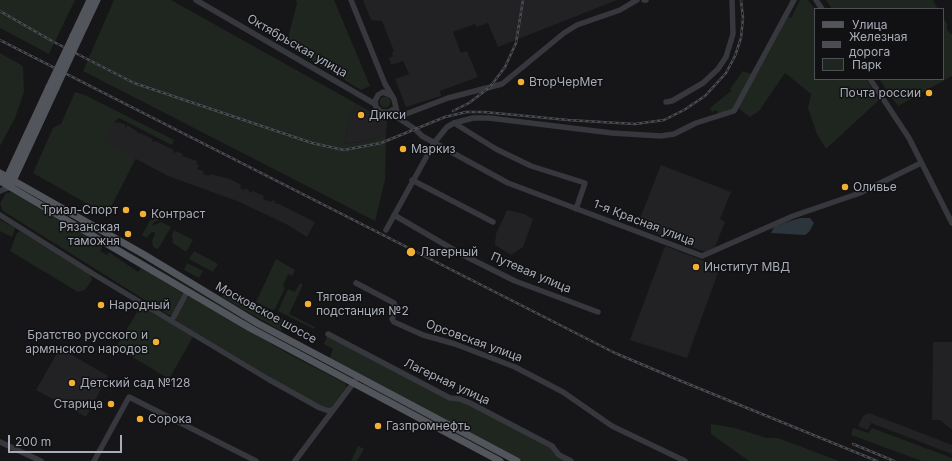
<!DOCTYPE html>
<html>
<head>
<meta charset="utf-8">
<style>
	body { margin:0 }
	#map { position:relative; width:952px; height:461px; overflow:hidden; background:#161618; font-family:Inter,sans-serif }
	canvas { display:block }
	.legend { position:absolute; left:814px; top:8px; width:130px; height:72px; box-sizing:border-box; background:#111113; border:1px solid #4d4f55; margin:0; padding:5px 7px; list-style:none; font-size:12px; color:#a8adb8 }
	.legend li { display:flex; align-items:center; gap:8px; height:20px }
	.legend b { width:20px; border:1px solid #4d4f55 }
	.scale { position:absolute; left:8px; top:435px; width:114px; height:18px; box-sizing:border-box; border:2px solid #a8adb8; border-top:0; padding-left:5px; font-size:12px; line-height:14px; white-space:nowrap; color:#a8adb8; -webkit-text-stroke:3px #111113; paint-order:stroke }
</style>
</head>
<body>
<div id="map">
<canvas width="952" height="461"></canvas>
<ul class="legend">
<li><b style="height:5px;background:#53555c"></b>Улица</li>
<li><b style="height:5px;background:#4a4c52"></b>Железная дорога</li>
<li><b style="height:11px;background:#1e261f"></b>Парк</li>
</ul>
<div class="scale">200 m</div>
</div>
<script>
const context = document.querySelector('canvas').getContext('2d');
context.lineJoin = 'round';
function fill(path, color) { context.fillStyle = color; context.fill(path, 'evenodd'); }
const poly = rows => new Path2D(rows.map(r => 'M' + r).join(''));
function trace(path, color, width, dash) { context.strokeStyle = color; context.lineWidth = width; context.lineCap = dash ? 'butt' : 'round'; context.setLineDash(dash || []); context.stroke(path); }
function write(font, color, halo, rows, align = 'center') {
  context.font = font + ' Inter,sans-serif'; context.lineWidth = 3; context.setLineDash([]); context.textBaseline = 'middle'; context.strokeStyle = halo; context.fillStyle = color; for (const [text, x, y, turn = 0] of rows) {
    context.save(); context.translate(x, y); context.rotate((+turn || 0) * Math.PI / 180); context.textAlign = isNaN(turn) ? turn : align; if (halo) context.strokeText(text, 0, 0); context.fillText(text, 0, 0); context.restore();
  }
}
const built = poly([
	[363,0,617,0,498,47,488,23,476,27,475,24,453,32,461,53,467,51,478,77,440,91,441,96,406,107,395,79,409,74,403,61,391,65,389,58,393,56,392,52,394,51,382,21,371,20],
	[357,104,387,121,386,134,370,141,344,144,350,117],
	[114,122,125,124,125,128,127,125,138,132,137,134,140,133,153,139,152,141,154,142,155,141,174,150,173,152,175,153,176,151,183,154,182,156,197,161,196,164,199,165,197,169,204,171,203,174,209,176,210,174,230,179,241,185,240,188,244,190,246,188,251,193,253,191,264,196,263,199,271,202,272,200,275,201,274,203,279,204,315,222,307,237,286,224,237,201,168,176,104,142],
	[661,165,731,192,720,219,725,222,715,247,705,252,637,226],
	[507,210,524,214,533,219,523,247,511,255,495,245,496,234],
	[665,246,720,267,687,358,630,340],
	[933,342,952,342,952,430,940,420,932,420],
	[60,348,108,376,86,417,36,390],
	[869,413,952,445,952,454,871,423,868,430,858,426,863,416]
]);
const green = poly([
	[0,0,75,0,49,54,0,28],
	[114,0,171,0,357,104,350,117,344,144,370,141,386,134,385,180,375,221,83,71],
	[296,0,334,0,370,86,361,90,286,45,297,3],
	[800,0,808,0,815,9,815,79,866,79,879,100,826,149,817,134,808,108,811,94,785,73,759,111,750,117,738,108,719,115,716,110,712,112,710,108,731,91,730,89,743,71,756,76,788,17,791,18],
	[826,0,933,0,938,9,832,9],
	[943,17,947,24,947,30,952,35,952,76,898,106,879,79,943,79],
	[0,53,23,66,24,92,15,118,0,146],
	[75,92,85,95,174,140,172,145,119,118,114,122,105,142,136,158,107,215,33,173,53,128,61,124],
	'379.5 102a5.5 5.5 0 1 1 11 0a5.5 5.5 0 1 1-11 0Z',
	[11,192,103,246,100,251,107,255,109,252,138,272,141,268,182,292,183,294,172,315,169,315,3,211,0,204,6,193],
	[155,212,158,214,159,220,154,222,152,226,161,222,171,227,158,249,153,247,152,241,155,233,152,232,146,238,142,235],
	[0,220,15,228,12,237,0,231],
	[85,226,252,324,352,377,251,325],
	[174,230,193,240,186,252,173,243,172,235],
	[20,231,90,274,92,280,85,290,78,292,10,251,17,233],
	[194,251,218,264,213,272,189,259],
	[276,259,295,270,292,276,288,274,283,286,285,288,275,309,272,310,256,302],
	[187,263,203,271,199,278,184,270],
	[300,283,302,284,302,287,289,314,315,327,314,329,278,311,288,289,295,292],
	[224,293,282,318,283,320,280,327,282,329,281,331,222,297],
	[190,296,287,353,345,383,347,389,334,407,330,409,320,407,289,389,177,321,175,318,186,298],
	[142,304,194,335,169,379,116,347],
	[328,334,450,398,460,399,556,451,571,461,523,461,359,376,329,360,333,349,324,344],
	[364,383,509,461,363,385],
	[711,424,735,428,767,438,778,438,839,461,749,461,711,434],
	[853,428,868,433,872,428,952,458,952,461,922,461,851,435],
	[358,446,364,449,357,461,351,461]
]);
const water = poly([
	[810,218,814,223,809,232,805,235,771,233,774,227,784,223,800,218]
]);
const minor = poly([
	[196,0,375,104],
	[351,0,385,84,394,99,398,116],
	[644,0,646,0],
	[816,0,822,9],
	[870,79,909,138,952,223],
	[666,102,672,101,703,83,718,69,726,57,733,34,732,0],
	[392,110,389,112,381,112,376,107,375,101,378,95,383,92,392,96],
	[389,112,415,129,422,136,508,183,702,256,793,216,860,193,921,163],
	[398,117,448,98,502,84,564,33,577,25,620,10,637,0],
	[454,123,496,149,531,166,585,183,576,209],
	[412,180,493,222],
	[0,191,10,187],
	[0,215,95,275,268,379,320,408,329,411,334,409],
	[394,215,461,254,515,281,598,312],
	[386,230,434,143,447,127,454,123,473,118,489,118,612,133,661,136,674,134,696,123,734,111,794,0],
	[356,283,394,303,396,309,392,319,394,322,423,335,455,344,515,367,563,392,612,426,685,461],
	[172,320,187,292],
	[328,334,450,398,460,399,470,403,552,446,559,455,571,461],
	[0,442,41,461],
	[94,461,129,397,256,461],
	[295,461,355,381]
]);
const major = poly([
	[73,36,90,0],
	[79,38,97,0],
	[0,173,143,254,257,323,517,461],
	[0,181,250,328,500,461],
	[5,182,49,87],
	[11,185,56,88]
]);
const rail = poly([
	[0,11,52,41,134,83,312,143,344,150,381,143,445,117,466,112,484,112,568,120,635,124,664,120,684,110,705,96,726,73,735,56,741,38,743,18,741,0],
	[0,40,615,353,681,381,877,461],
	[453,111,469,103,490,87,505,67,516,43,523,0],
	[853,444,894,461]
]);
const majorBridge = poly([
	[49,87,73,36],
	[56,88,79,38]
]);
const markers = [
	[521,82,4,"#f2b134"],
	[929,93,4,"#f2b134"],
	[361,115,4,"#f2b134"],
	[403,149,4,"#f2b134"],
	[845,187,4,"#f2b134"],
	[126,210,4,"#f2b134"],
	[143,214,4,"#f2b134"],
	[128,234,4,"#f2b134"],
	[411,252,5,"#f2b134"],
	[696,267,4,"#f2b134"],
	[308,304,4,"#f2b134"],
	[101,305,4,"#f2b134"],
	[156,342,4,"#f2b134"],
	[72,383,4,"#f2b134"],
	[111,404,4,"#f2b134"],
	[140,419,4,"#f2b134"],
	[378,426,4,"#f2b134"]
];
const streetNames = [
	["Октябрьская улица",297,46,30],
	["1-я Красная улица",644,223,21],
	["Путевая улица",531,273,23],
	["Московское шоссе",266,313,29],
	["Орсовская улица",474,341,20],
	["Лагерная улица",447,382,25]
];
const poiNames = [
	["ВторЧерМет",529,82],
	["Почта россии",921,93,"right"],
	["Дикси",369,115],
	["Маркиз",411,149],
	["Оливье",853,187],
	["Триал-Спорт",118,210,"right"],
	["Контраст",151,214],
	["Рязанская",120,227,"right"],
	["таможня",120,241,"right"],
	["Лагерный",420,252],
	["Институт МВД",704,267],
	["Тяговая",316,297],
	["подстанция №2",316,311],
	["Народный",109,305],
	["Братство русского и",148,335,"right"],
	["армянского народов",148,349,"right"],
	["Детский сад №128",80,383],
	["Старица",103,404,"right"],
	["Сорока",148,419],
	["Газпромнефть",386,426]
];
fill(built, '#222225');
fill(green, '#1e261f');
fill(water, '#2c353c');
trace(minor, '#37383d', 5.5);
trace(major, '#53555c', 7);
trace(rail, '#4a4c52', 2.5);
trace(rail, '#111113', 1, [3]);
trace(majorBridge, '#53555c', 7);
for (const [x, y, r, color] of markers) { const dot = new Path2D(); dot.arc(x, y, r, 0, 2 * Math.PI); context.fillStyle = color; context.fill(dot); trace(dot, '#111113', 1.5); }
write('12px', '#a8adb8', '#111113', streetNames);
write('12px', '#a8adb8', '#111113', poiNames, 'left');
</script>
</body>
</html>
